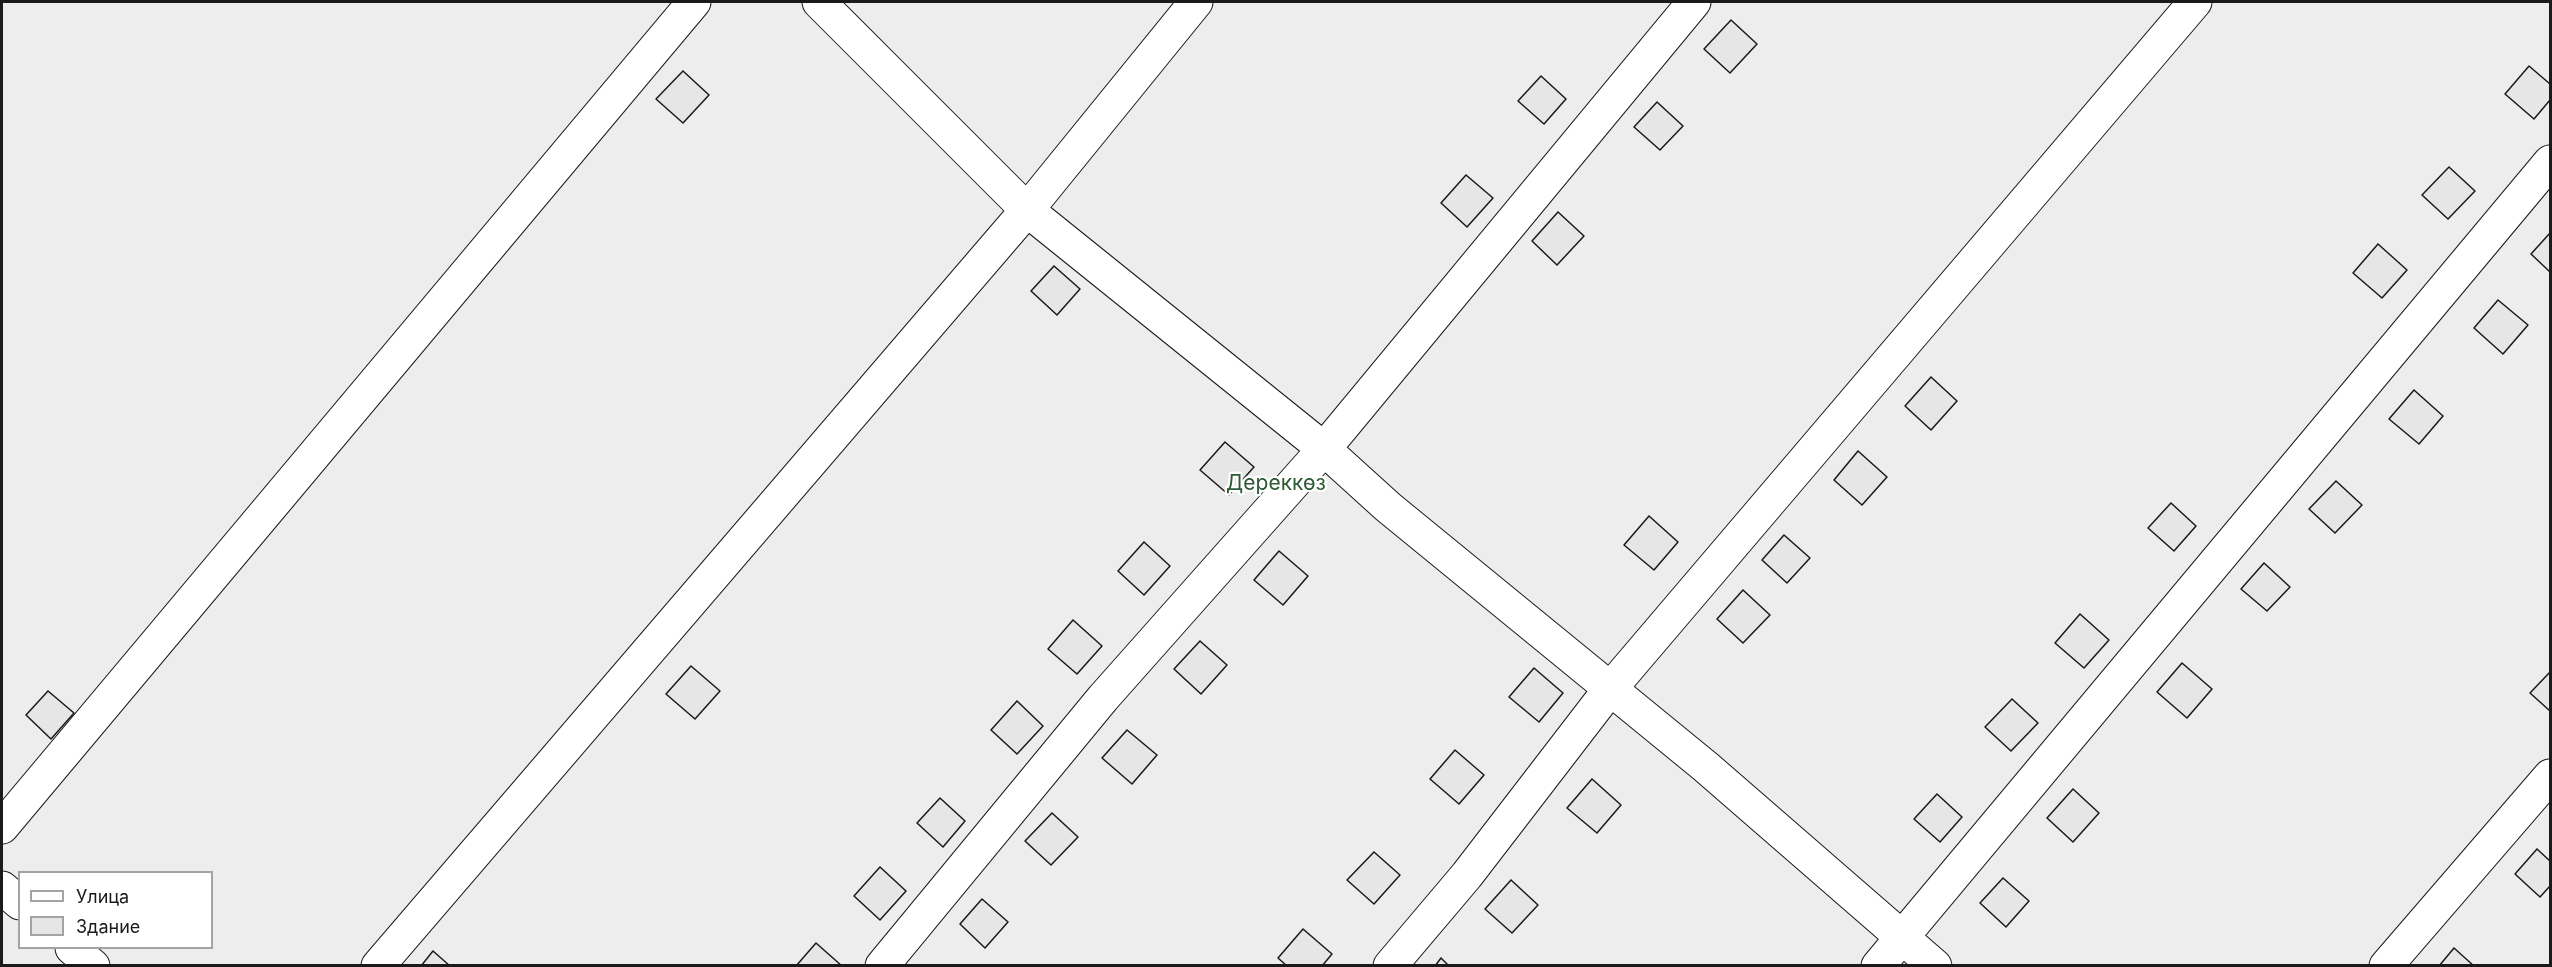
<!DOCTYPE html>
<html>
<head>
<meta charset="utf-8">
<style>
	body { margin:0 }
	#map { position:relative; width:2552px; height:967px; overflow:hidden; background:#fff; font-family:Inter,sans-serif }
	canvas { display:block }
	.frame { position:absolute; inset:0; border:3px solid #1a1a1a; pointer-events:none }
	.legend { position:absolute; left:18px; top:871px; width:195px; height:78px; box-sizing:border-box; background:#fff; border:2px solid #a3a3a3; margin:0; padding:8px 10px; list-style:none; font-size:18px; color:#1a1a1a }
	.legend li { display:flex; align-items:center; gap:12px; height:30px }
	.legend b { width:30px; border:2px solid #a3a3a3 }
</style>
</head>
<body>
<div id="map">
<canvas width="2552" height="967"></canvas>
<div class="frame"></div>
<ul class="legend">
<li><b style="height:8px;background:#fff"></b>Улица</li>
<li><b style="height:16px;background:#e6e6e6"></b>Здание</li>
</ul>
</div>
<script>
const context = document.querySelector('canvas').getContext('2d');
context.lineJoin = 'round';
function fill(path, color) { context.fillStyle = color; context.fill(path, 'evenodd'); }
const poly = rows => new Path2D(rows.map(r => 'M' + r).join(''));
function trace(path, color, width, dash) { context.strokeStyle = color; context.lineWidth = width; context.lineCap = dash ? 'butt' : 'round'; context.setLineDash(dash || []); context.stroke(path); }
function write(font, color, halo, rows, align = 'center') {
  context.font = font + ' Inter,sans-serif'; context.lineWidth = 4.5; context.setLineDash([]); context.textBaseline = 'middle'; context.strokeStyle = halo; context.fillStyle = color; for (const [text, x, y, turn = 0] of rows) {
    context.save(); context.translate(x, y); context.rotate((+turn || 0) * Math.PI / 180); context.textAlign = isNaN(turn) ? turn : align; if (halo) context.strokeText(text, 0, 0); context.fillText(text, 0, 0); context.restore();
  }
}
const built = poly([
	[2,2,2550,2,2550,965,2,966,2,2],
	[20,872,212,872,212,948,20,948,20,872]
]);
const building = poly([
	[1731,20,1757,44,1730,73,1704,49,1731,20],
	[2529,66,2550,84,2550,100,2534,119,2505,94,2529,66],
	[683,71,709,95,683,123,656,99,683,71],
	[1541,76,1566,99,1544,124,1518,101,1541,76],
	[1657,102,1683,126,1660,150,1634,127,1657,102],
	[2449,167,2475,191,2448,219,2422,195,2449,167],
	[1466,175,1493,198,1467,227,1441,203,1466,175],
	[1558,212,1584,236,1557,265,1532,241,1558,212],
	[2550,233,2550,272,2531,254,2550,233],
	[2378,244,2407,270,2382,298,2353,273,2378,244],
	[1054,266,1080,289,1057,315,1031,291,1054,266],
	[2498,300,2528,325,2503,354,2474,328,2498,300],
	[1931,377,1957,401,1931,430,1905,406,1931,377],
	[2414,390,2443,416,2419,444,2389,419,2414,390],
	[1225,442,1254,467,1229,495,1200,470,1225,442],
	[1858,451,1887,477,1862,505,1834,480,1858,451],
	[2336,481,2362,505,2335,533,2309,509,2336,481],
	[2171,503,2196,526,2174,551,2148,528,2171,503],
	[1649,516,1678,542,1654,570,1624,545,1649,516],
	[1784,535,1810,558,1787,583,1762,560,1784,535],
	[1144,542,1170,566,1144,595,1118,571,1144,542],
	[1279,551,1308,576,1283,605,1254,580,1279,551],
	[2264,563,2290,587,2267,611,2241,589,2264,563],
	[1743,590,1770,615,1743,643,1717,619,1743,590],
	[2080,614,2109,640,2084,668,2055,643,2080,614],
	[1073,620,1102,646,1077,674,1048,649,1073,620],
	[1200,641,1227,665,1201,694,1174,669,1200,641],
	[2182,663,2212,689,2187,718,2157,692,2182,663],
	[691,666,720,691,695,719,666,694,691,666],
	[1534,668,1563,693,1539,722,1509,697,1534,668],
	[2550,672,2550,711,2530,693,2550,672],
	[48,691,74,713,51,739,26,715,48,691],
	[2012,699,2038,723,2011,751,1985,727,2012,699],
	[1017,701,1043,726,1017,754,991,730,1017,701],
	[1127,730,1157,755,1132,784,1102,758,1127,730],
	[1455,750,1484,775,1459,804,1430,779,1455,750],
	[1592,779,1621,805,1597,833,1567,808,1592,779],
	[2073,789,2099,813,2073,842,2047,818,2073,789],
	[1937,794,1962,817,1940,842,1914,819,1937,794],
	[940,798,965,821,943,847,917,823,940,798],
	[1052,813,1078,837,1051,865,1025,841,1052,813],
	[2537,849,2550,861,2550,886,2540,897,2515,874,2537,849],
	[1374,852,1400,875,1374,904,1347,880,1374,852],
	[880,867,906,891,880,920,854,896,880,867],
	[2003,878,2029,901,2006,927,1980,903,2003,878],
	[1511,880,1538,905,1512,933,1485,909,1511,880],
	[982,899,1008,922,985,948,960,924,982,899],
	[1303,929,1332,954,1322,966,1287,966,1278,958,1303,929],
	[816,943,842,966,796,966,816,943],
	[2454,948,2474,966,2439,966,2454,948],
	[433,951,450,966,421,966,433,951],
	[1441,958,1449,966,1435,966,1441,958]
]);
const street = poly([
	[1196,2,1027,210,1324,449,1388,507,1706,767,1935,966],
	[2,827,694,2],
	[2,888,20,903],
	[72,948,93,966],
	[378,966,1027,210,819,2],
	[882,966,1103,698,1324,449,1694,2],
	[1390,966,1467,875,1610,689,2195,2],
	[1878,966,2550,162],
	[2386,966,2550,776]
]);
const parkNames = [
	["Дереккөз",1276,484]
];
fill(built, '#ededed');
trace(built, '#6a6a6a', 1.5);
fill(building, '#e6e6e6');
trace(building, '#1a1a1a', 1.5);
trace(street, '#1a1a1a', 35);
trace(street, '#fff', 33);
write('21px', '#2b5a34', '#fff', parkNames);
</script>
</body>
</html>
